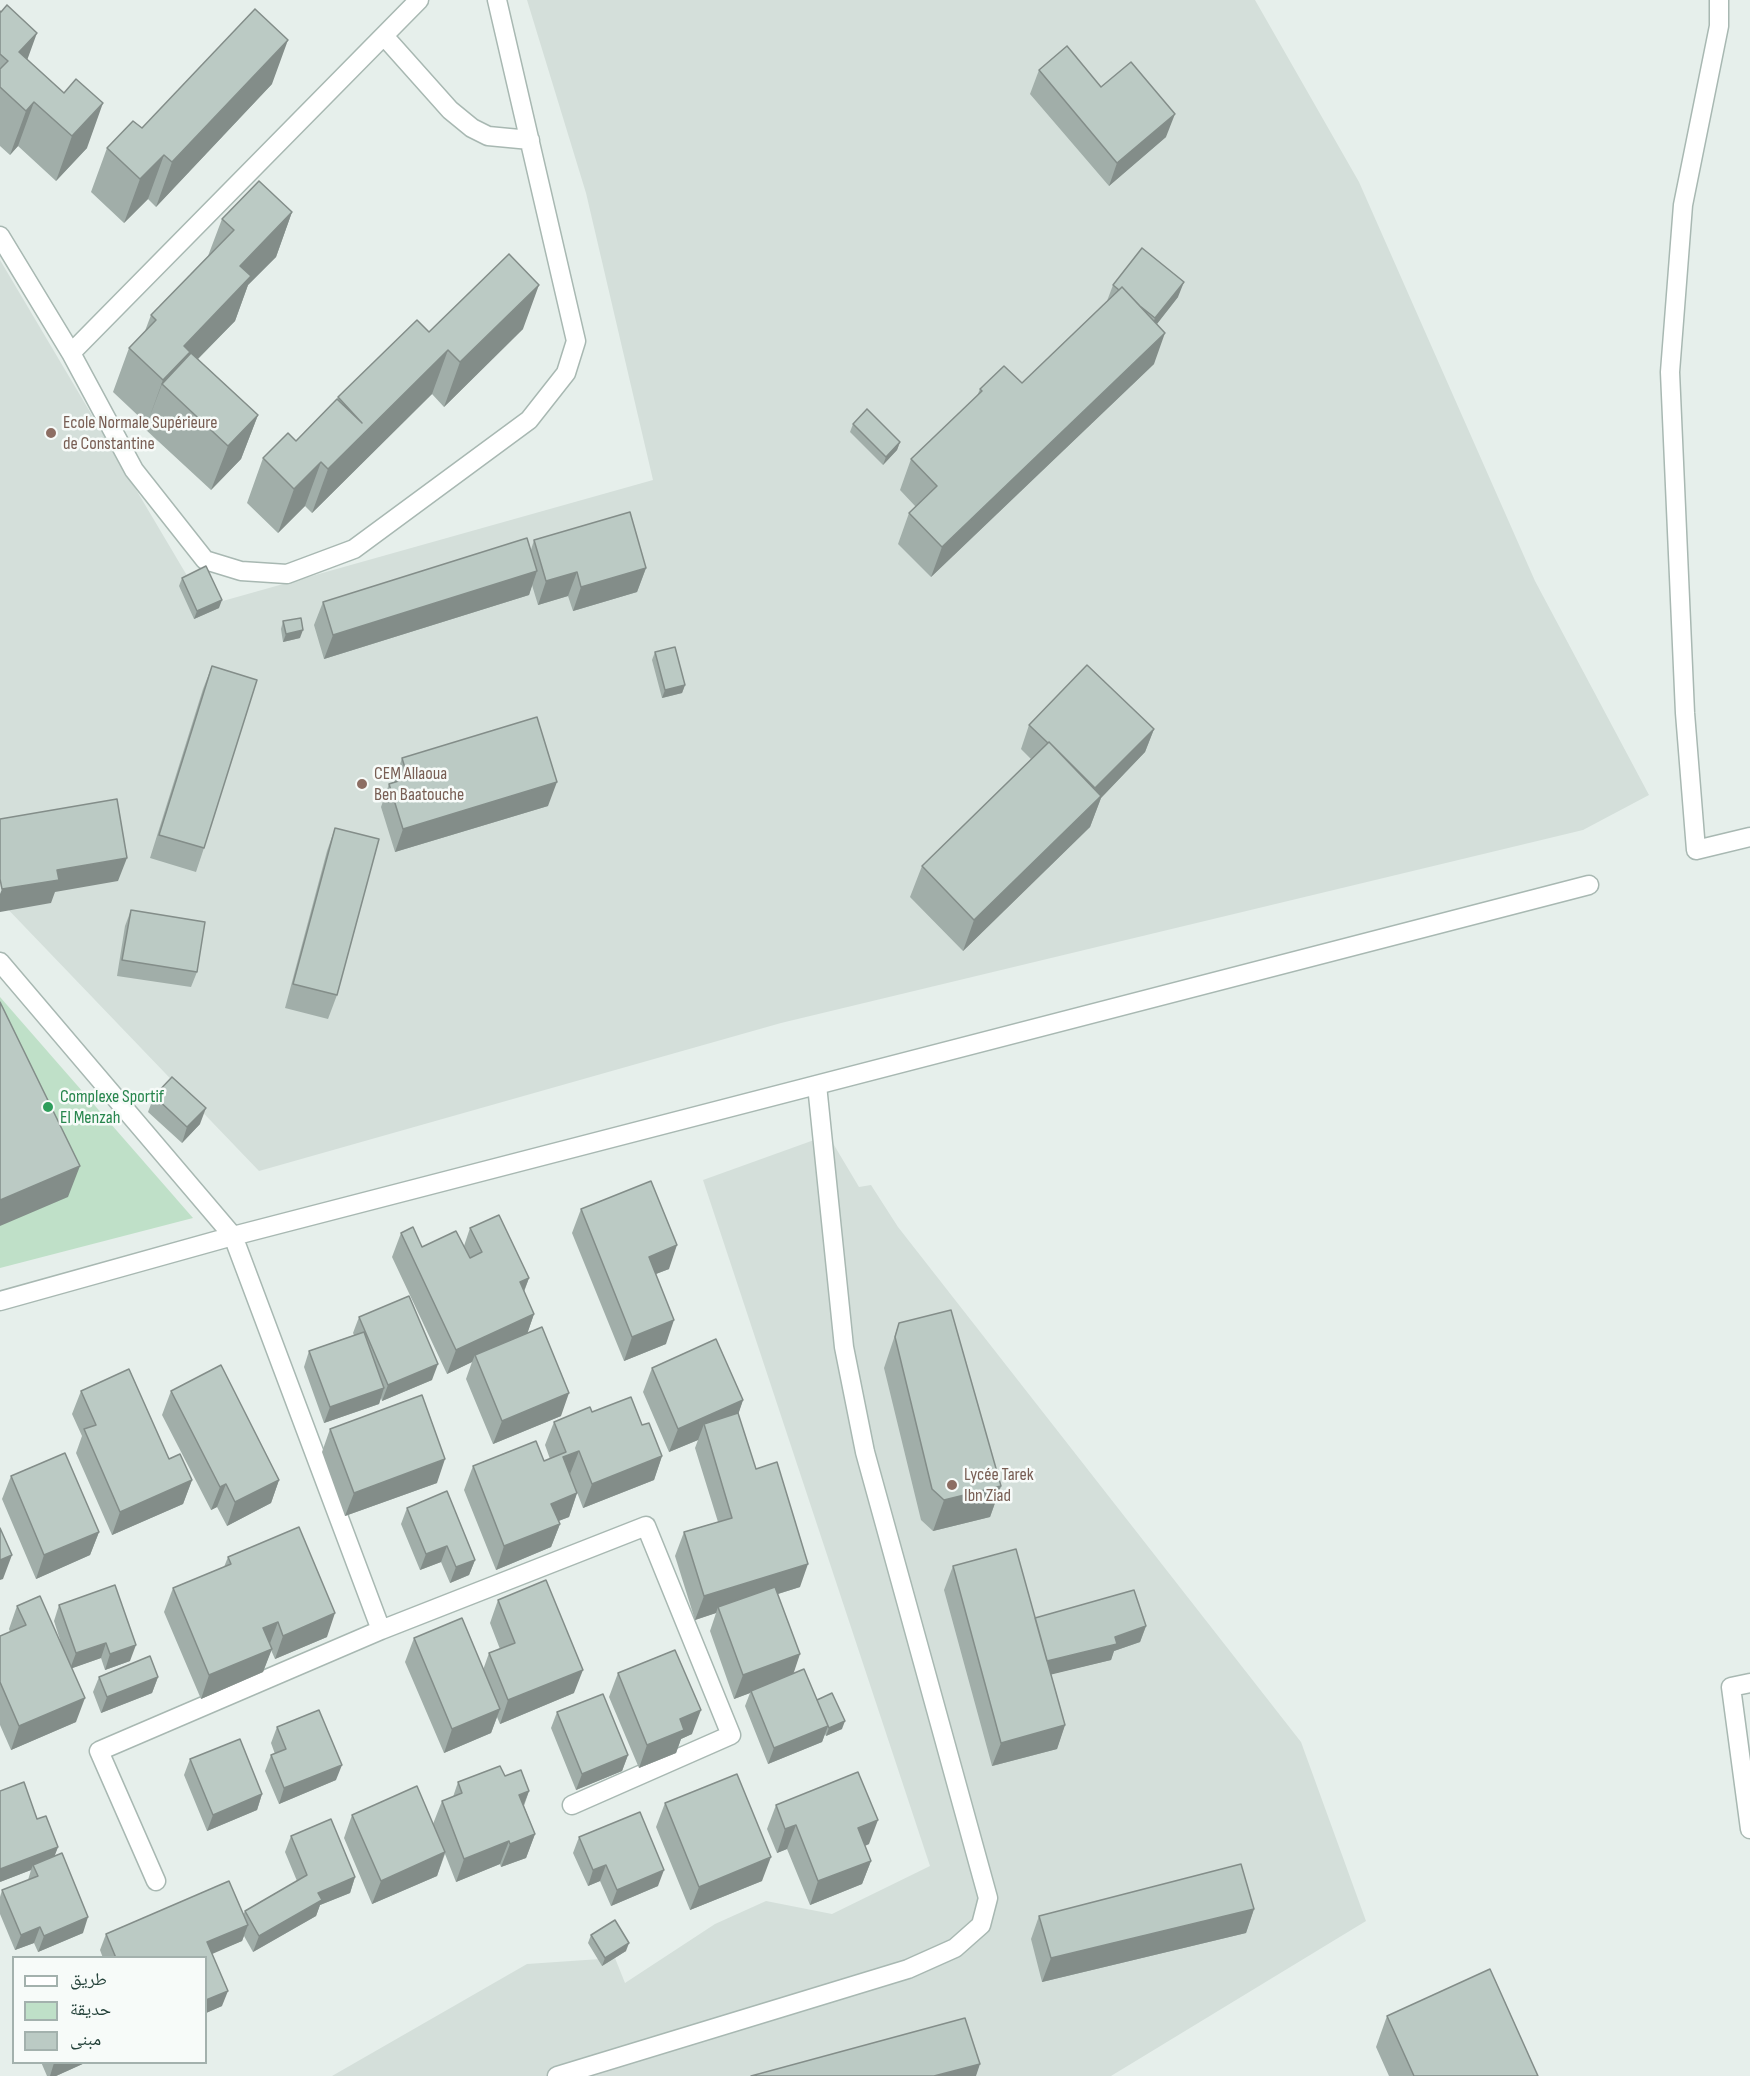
<!DOCTYPE html>
<html>
<head>
<meta charset="utf-8">
<style>
	body { margin:0 }
	#map { position:relative; width:1750px; height:2076px; overflow:hidden; background:#e6efeb; font-family:"Sofia Sans Condensed","Noto Naskh Arabic",sans-serif }
	canvas { display:block }
	.legend { position:absolute; left:12px; top:1956px; width:195px; height:108px; box-sizing:border-box; background:#f7fbf9; border:2px solid #a3b1ad; margin:0; padding:8px 10px; list-style:none; font-size:18px; color:#24423a }
	.legend li { display:flex; align-items:center; gap:12px; height:30px }
	.legend b { width:30px; border:2px solid #a3b1ad }
</style>
</head>
<body>
<div id="map">
<canvas width="1750" height="2076"></canvas>
<ul class="legend">
<li><b style="height:8px;background:#fff"></b>طريق</li>
<li><b style="height:16px;background:#bfe0c8"></b>حديقة</li>
<li><b style="height:16px;background:#bbcac4"></b>مبنى</li>
</ul>
</div>
<script>
const context = document.querySelector('canvas').getContext('2d');
context.lineJoin = 'round';
function fill(path, color) { context.fillStyle = color; context.fill(path, 'evenodd'); }
const poly = rows => new Path2D(rows.map(r => 'M' + r).join(''));
function trace(path, color, width, dash) { context.strokeStyle = color; context.lineWidth = width; context.lineCap = dash ? 'butt' : 'round'; context.setLineDash(dash || []); context.stroke(path); }
function write(font, color, halo, rows, align = 'center') {
  context.font = font + ' "Sofia Sans Condensed",sans-serif'; context.lineWidth = 5; context.setLineDash([]); context.textBaseline = 'middle'; context.strokeStyle = halo; context.fillStyle = color; for (const [text, x, y, turn = 0] of rows) {
    context.save(); context.translate(x, y); context.rotate((+turn || 0) * Math.PI / 180); context.textAlign = isNaN(turn) ? turn : align; if (halo) context.strokeText(text, 0, 0); context.fillText(text, 0, 0); context.restore();
  }
}
const built = poly([
	[527,0,1255,0,1359,182,1535,581,1649,795,1583,830,781,1023,259,1171,0,901,0,260,205,606,653,480,586,193],
	[828,1135,859,1187,871,1185,898,1227,1301,1742,1366,1921,1111,2076,332,2076,527,1964,615,1958,625,1983,715,1924,766,1901,832,1914,930,1866,703,1180]
]);
const green = poly([
	[0,997,193,1218,0,1268]
]);
const minor = poly([
	[1719,0,1719,26,1683,205,1670,372,1685,713,1696,850,1750,837],
	[384,36,450,110,472,128,488,136,530,140],
	[0,236,71,353,134,470,205,560,241,571,287,574,354,549,529,420,566,373,576,341,497,0],
	[71,353,419,0],
	[0,962,233,1236,381,1630],
	[0,1301,233,1236,1589,885],
	[1750,1683,1731,1687,1750,1829],
	[156,1881,99,1751,381,1630,646,1526,731,1735,572,1805],
	[557,2076,908,1969,955,1948,981,1925,988,1898,865,1452,844,1347,817,1085]
]);
const wall = poly([
	[0,11,27,59,87,148,56,181,18,146,10,155,0,146],
	[1039,70,1101,87,1166,137,1109,186,1030,94],
	[272,84,156,207,148,199,124,223,91,192,107,148,142,128],
	[292,212,276,257,248,285,235,321,198,359,258,415,241,459,211,490,145,429,147,424,113,392,129,348,145,331,151,315,208,256,222,219],
	[1113,285,1178,297,1157,324,1154,364,931,577,898,544,909,513,916,507,900,490,911,459,977,396,980,389,1022,383,1107,301],
	[523,329,444,407,432,394,312,513,305,506,278,533,247,503,263,458,296,441,337,399,338,397,429,332],
	[853,424,900,442,897,450,883,465,850,432],
	[534,540,646,568,637,592,573,611,568,596,538,605,532,585,529,595,324,659,314,625,323,602,531,550],
	[182,578,219,608,194,619,179,586],
	[283,621,300,638,283,642,281,629],
	[655,652,685,685,682,693,662,698,652,660],
	[212,666,204,848,196,872,150,858,203,689],
	[1029,725,1154,729,1145,752,1101,798,1090,827,963,951,910,897,922,866,1031,759,1021,749],
	[402,758,548,806,395,852,381,807,389,784,394,783],
	[335,828,337,995,328,1019,285,1008,327,851],
	[131,910,197,972,191,987,117,976,125,926],
	[154,1096,200,1124,182,1143,148,1112],
	[581,1209,669,1269,656,1274,666,1344,624,1361,572,1233],
	[470,1228,529,1278,524,1292,534,1314,527,1334,561,1416,493,1444,466,1379,472,1362,447,1374,392,1257,401,1233,422,1247,464,1246],
	[359,1317,432,1380,382,1401,381,1398,379,1404,324,1423,304,1367,309,1351,354,1335,353,1333],
	[899,1323,1001,1486,990,1517,933,1531,921,1520,884,1368],
	[652,1368,743,1400,738,1414,756,1469,800,1587,778,1594,793,1673,842,1729,826,1736,825,1734,822,1742,768,1764,745,1706,750,1693,734,1699,710,1631,716,1613,695,1620,675,1556,684,1532,718,1522,695,1448,698,1440,669,1452,643,1392],
	[81,1391,169,1459,192,1480,183,1504,112,1535,76,1453,82,1436,72,1414],
	[171,1391,279,1480,271,1503,227,1526,217,1507,211,1510,162,1415],
	[592,1412,642,1425,662,1456,654,1480,583,1508,570,1474,577,1493,569,1517,558,1521,560,1524,551,1547,496,1570,464,1490,473,1466,544,1461,550,1459,545,1445,554,1422],
	[330,1429,437,1483,345,1516,322,1452],
	[11,1476,99,1532,90,1555,36,1579,2,1499],
	[407,1508,475,1560,469,1575,450,1583,441,1562,420,1570,401,1524],
	[228,1557,327,1637,275,1659,271,1650,263,1672,201,1699,164,1612,173,1588,224,1567],
	[953,1566,1035,1618,1146,1626,1140,1642,1114,1651,1111,1660,1051,1674,1065,1725,1057,1749,992,1766,944,1590],
	[498,1600,574,1693,500,1724,497,1717,491,1733,444,1753,405,1662,414,1638,483,1670,489,1653,500,1649,490,1623],
	[59,1605,130,1661,105,1670,101,1658,72,1668,76,1722,11,1750,0,1725,0,1636,10,1632,9,1629,17,1606,63,1649,54,1621],
	[618,1673,692,1734,681,1739,676,1753,639,1768,609,1697],
	[99,1677,158,1677,152,1693,101,1713,93,1692],
	[557,1712,628,1755,622,1771,576,1790,551,1728],
	[277,1727,336,1780,279,1804,265,1771,271,1755,275,1754,271,1743],
	[190,1759,262,1794,257,1810,207,1831,184,1775],
	[505,1776,529,1791,524,1806,535,1834,526,1858,501,1867,500,1864,456,1882,445,1854,437,1876,372,1904,344,1838,352,1815,433,1824,442,1801,453,1797,458,1782],
	[665,1803,762,1881,690,1910,656,1827],
	[776,1805,869,1844,865,1846,871,1861,862,1884,810,1905,787,1849,777,1853,767,1829],
	[37,1819,58,1847,54,1856,83,1933,38,1952,34,1943,15,1950,0,1914,0,1897,2,1890,28,1880,31,1870,0,1882],
	[291,1836,355,1877,350,1893,320,1905,316,1916,253,1952,244,1936,242,1941,212,1953,222,2006,206,2013,206,1958,103,1958,100,1950,106,1934,243,1915,245,1911,297,1881,285,1852],
	[579,1837,658,1886,611,1906,600,1881,588,1886,573,1853],
	[1254,1909,1246,1933,1042,1982,1031,1939,1039,1916],
	[591,1935,626,1951,602,1966,588,1943],
	[1387,2016,1538,2076,1389,2076,1376,2047],
	[41,2062,87,2062,56,2076,47,2076]
]);
const shadedWall = poly([
	[37,33,21,77,19,52],
	[288,40,272,84,156,207,172,162],
	[34,102,18,146,10,155,26,111],
	[103,103,87,148,56,181,72,136],
	[1175,114,1166,137,1109,186,1117,163],
	[164,155,148,199,124,223,140,179],
	[292,212,276,257,248,285,235,321,181,376,162,384,147,424,163,380,184,346,240,266],
	[1184,282,1178,297,1149,334,1155,318],
	[539,285,523,329,444,407,460,362],
	[1165,333,1154,364,931,577,942,547],
	[448,350,432,394,312,513,328,469],
	[258,415,241,459,211,490,228,446],
	[900,442,897,450,883,465,886,457],
	[321,462,305,506,278,533,294,489],
	[646,568,637,592,573,611,581,587],
	[537,571,529,595,324,659,333,635],
	[577,572,568,596,538,605,546,581],
	[222,600,219,608,194,619,197,611],
	[303,630,300,638,283,642,286,634],
	[685,685,682,693,662,698,665,690],
	[1154,729,1145,752,1101,798,1090,827,963,951,974,920,1087,809,1095,788],
	[557,782,548,806,395,852,403,829],
	[127,858,118,881,55,892,51,903,0,912,0,894,2,889,57,870],
	[206,1108,200,1124,182,1143,187,1127],
	[80,1166,68,1197,0,1226,0,1200],
	[677,1245,669,1269,640,1280,649,1257],
	[529,1278,520,1301,520,1282],
	[534,1314,526,1337,475,1355,472,1362,447,1374,456,1350],
	[674,1320,666,1344,624,1361,632,1337],
	[438,1364,432,1380,382,1401,388,1385],
	[384,1388,379,1404,324,1423,330,1407],
	[569,1393,561,1416,493,1444,502,1421],
	[743,1400,735,1424,704,1424,698,1440,669,1452,678,1429],
	[579,1451,570,1474,563,1457],
	[662,1456,654,1480,583,1508,592,1484],
	[445,1459,437,1483,345,1516,354,1493],
	[192,1480,183,1504,112,1535,120,1512],
	[279,1480,271,1503,227,1526,235,1502],
	[226,1484,217,1507,211,1510,220,1487],
	[1001,1486,990,1517,933,1531,944,1500],
	[577,1493,569,1517,543,1527,551,1504],
	[560,1524,551,1547,496,1570,504,1546],
	[99,1532,90,1555,36,1579,44,1555],
	[447,1546,441,1562,420,1570,426,1554],
	[12,1555,3,1579,0,1580,0,1560],
	[475,1560,469,1575,450,1583,456,1567],
	[808,1564,800,1587,720,1612,718,1607,716,1613,695,1620,704,1596],
	[335,1613,327,1637,275,1659,283,1636],
	[278,1622,269,1646,263,1628],
	[1146,1626,1140,1642,1114,1651,1111,1660,1037,1678,1043,1662],
	[106,1643,101,1658,70,1669,76,1653],
	[136,1645,130,1661,105,1670,110,1654],
	[272,1649,263,1672,201,1699,209,1675],
	[800,1654,792,1678,751,1691,750,1693,734,1699,743,1675],
	[583,1670,574,1693,500,1724,508,1700],
	[158,1677,152,1693,101,1713,107,1697],
	[85,1698,76,1722,11,1750,19,1726],
	[500,1709,491,1733,444,1753,452,1729],
	[701,1710,692,1734,681,1739,676,1753,639,1768,647,1745,680,1719],
	[845,1721,842,1729,826,1736,829,1728],
	[1065,1725,1057,1749,992,1766,1001,1743],
	[828,1726,822,1742,768,1764,774,1748],
	[628,1755,622,1771,576,1790,582,1774],
	[342,1765,336,1780,279,1804,284,1788],
	[529,1791,520,1814,519,1795],
	[262,1794,257,1810,207,1831,213,1815],
	[878,1820,869,1844,849,1852,858,1828],
	[796,1825,787,1849,777,1853,785,1829],
	[535,1834,526,1858,501,1867,510,1844],
	[509,1841,500,1864,456,1882,464,1859],
	[58,1847,52,1863,33,1865,31,1870,0,1882,0,1869],
	[445,1852,437,1876,372,1904,381,1881],
	[771,1857,762,1881,690,1910,699,1887],
	[871,1861,862,1884,810,1905,818,1881],
	[606,1865,600,1881,588,1886,593,1870],
	[664,1870,658,1886,611,1906,617,1890],
	[355,1877,350,1893,320,1905,316,1916,253,1952,259,1936,318,1893],
	[1254,1909,1246,1933,1042,1982,1051,1958],
	[88,1917,83,1933,38,1952,44,1936],
	[248,1925,242,1941,203,1958,207,1942],
	[40,1927,34,1943,15,1950,21,1935],
	[629,1943,626,1951,602,1966,605,1958],
	[228,1991,222,2006,206,2013,206,2000],
	[56,2062,87,2062,56,2076,50,2076,54,2063],
	[980,2064,976,2076,934,2076]
]);
const building = poly([
	[7,5,37,33,19,52,64,93,76,79,103,103,72,136,34,102,26,111,0,87,0,69,8,61,0,54,0,11,1,12,7,5],
	[255,9,288,40,172,162,164,155,140,179,107,148,133,121,142,128,255,9],
	[1067,46,1101,87,1131,62,1175,114,1117,163,1039,70,1067,46],
	[259,181,292,212,240,266,251,276,184,346,190,352,163,380,129,348,156,320,151,315,234,230,222,219,259,181],
	[1142,248,1184,282,1155,318,1140,306,1122,287,1119,290,1113,285,1142,248],
	[509,254,539,285,460,362,448,350,328,469,321,462,294,489,263,458,288,433,296,441,337,399,362,423,338,397,417,320,429,332,509,254],
	[1122,287,1165,333,942,547,909,513,937,486,911,459,982,391,980,389,1004,366,1022,383,1122,287],
	[191,353,258,415,228,446,162,384,191,353],
	[867,409,900,442,886,457,853,424,867,409],
	[630,512,646,568,581,587,577,572,546,581,534,540,630,512],
	[527,538,537,571,333,635,323,602,527,538],
	[206,566,222,600,197,611,182,578,206,566],
	[301,618,303,630,286,634,283,621,301,618],
	[675,647,685,685,665,690,655,652,675,647],
	[1087,665,1154,729,1095,788,1049,742,1048,743,1029,725,1087,665],
	[212,666,257,680,204,848,159,835,212,666],
	[537,717,557,782,403,829,389,784,408,778,402,758,537,717],
	[1049,742,1101,796,974,920,922,866,1049,742],
	[117,799,127,858,57,870,59,880,2,889,0,879,0,819,117,799],
	[335,828,379,839,337,995,293,984,335,828],
	[131,910,205,922,197,972,122,960,131,910],
	[0,1002,80,1166,0,1200,0,1002],
	[172,1077,206,1108,187,1127,154,1096,172,1077],
	[651,1181,677,1245,649,1257,674,1320,632,1337,581,1209,651,1181],
	[499,1215,529,1278,520,1282,534,1314,456,1350,401,1233,413,1227,422,1247,456,1231,470,1258,482,1252,470,1228,499,1215],
	[409,1296,438,1364,388,1385,359,1317,409,1296],
	[951,1310,1001,1486,944,1500,932,1489,895,1337,899,1323,951,1310],
	[542,1327,569,1393,502,1421,475,1355,542,1327],
	[364,1332,384,1388,330,1407,309,1351,364,1332],
	[716,1339,743,1400,678,1429,652,1368,716,1339],
	[221,1365,279,1480,235,1502,226,1484,220,1487,171,1391,221,1365],
	[129,1369,169,1459,180,1454,192,1480,120,1512,84,1429,96,1425,81,1391,129,1369],
	[422,1395,445,1459,354,1493,330,1429,422,1395],
	[631,1397,642,1425,649,1423,662,1456,592,1484,579,1451,563,1457,577,1493,551,1504,560,1524,504,1546,473,1466,536,1441,544,1461,566,1452,554,1422,590,1407,592,1412,631,1397],
	[738,1413,756,1469,777,1462,808,1564,704,1596,684,1532,732,1518,704,1424,738,1413],
	[65,1453,99,1532,44,1555,11,1476,65,1453],
	[447,1491,475,1560,456,1567,447,1546,426,1554,407,1508,447,1491],
	[299,1527,335,1613,283,1636,278,1622,263,1628,272,1649,209,1675,173,1588,231,1564,228,1557,299,1527],
	[0,1528,12,1555,0,1560,0,1528],
	[1016,1549,1065,1725,1001,1743,953,1566,1016,1549],
	[546,1580,583,1670,508,1700,489,1653,515,1643,498,1600,546,1580],
	[115,1585,136,1645,110,1654,106,1643,76,1653,59,1605,115,1585],
	[775,1587,800,1654,743,1675,718,1607,775,1587],
	[1134,1590,1146,1626,1115,1637,1117,1644,1047,1661,1035,1618,1134,1590],
	[40,1596,85,1698,19,1726,0,1682,0,1636,26,1625,17,1606,40,1596],
	[462,1618,500,1709,452,1729,414,1638,462,1618],
	[675,1650,701,1710,680,1719,684,1730,647,1745,618,1673,675,1650],
	[150,1656,158,1677,107,1697,99,1677,150,1656],
	[804,1669,828,1726,774,1748,751,1691,804,1669],
	[832,1693,845,1721,829,1728,817,1700,832,1693],
	[603,1694,628,1755,582,1774,557,1712,603,1694],
	[319,1710,342,1765,284,1788,271,1755,286,1749,277,1727,319,1710],
	[240,1739,262,1794,213,1815,190,1759,240,1739],
	[500,1766,505,1776,521,1770,529,1791,519,1795,535,1834,510,1844,509,1841,464,1859,442,1801,462,1793,458,1782,500,1766],
	[858,1772,878,1820,858,1828,871,1861,818,1881,796,1825,785,1829,776,1805,858,1772],
	[737,1774,771,1857,699,1887,665,1803,737,1774],
	[24,1782,37,1819,46,1816,58,1847,0,1869,0,1791,24,1782],
	[417,1786,445,1852,381,1881,352,1815,417,1786],
	[640,1812,664,1870,617,1890,606,1865,593,1870,579,1837,640,1812],
	[331,1819,355,1877,318,1893,322,1900,259,1936,245,1911,307,1875,291,1836,331,1819],
	[62,1853,88,1917,44,1936,40,1927,21,1935,2,1890,38,1876,33,1865,62,1853],
	[1241,1864,1254,1909,1051,1958,1039,1916,1241,1864],
	[229,1881,248,1925,207,1942,228,1991,206,2000,206,1958,116,1958,106,1934,229,1881],
	[615,1920,629,1943,605,1958,591,1935,615,1920],
	[1490,1969,1538,2076,1414,2076,1387,2016,1490,1969],
	[965,2018,980,2064,934,2076,751,2076,965,2018]
]);
const markers = [
	[51,433,6,"#8d6e63"],
	[362,784,6,"#8d6e63"],
	[48,1107,6,"#2e9e5b"],
	[952,1485,6,"#8d6e63"]
];
const educationNames = [
	["Ecole Normale Supérieure",63,423],
	["de Constantine",63,444],
	["CEM Allaoua",374,774],
	["Ben Baatouche",374,795],
	["Lycée Tarek",964,1475],
	["Ibn Ziad",964,1496]
];
const leisureNames = [
	["Complexe Sportif",60,1097],
	["El Menzah",60,1118]
];
fill(built, '#d4dfda');
fill(green, '#bfe0c8');
trace(minor, '#a8b8b2', 21);
trace(minor, '#fff', 18);
fill(wall, '#a1aea9');
fill(shadedWall, '#838d89');
fill(building, '#bbcac4');
trace(building, '#838d89', 1.5);
for (const [x, y, r, color] of markers) { const dot = new Path2D(); dot.arc(x, y, r, 0, 2 * Math.PI); context.fillStyle = color; context.fill(dot); trace(dot, '#f7fbf9', 2); }
write('18px', '#785e54', '#f7fbf9', educationNames, 'left');
write('18px', '#27864d', '#f7fbf9', leisureNames, 'left');
</script>
</body>
</html>
